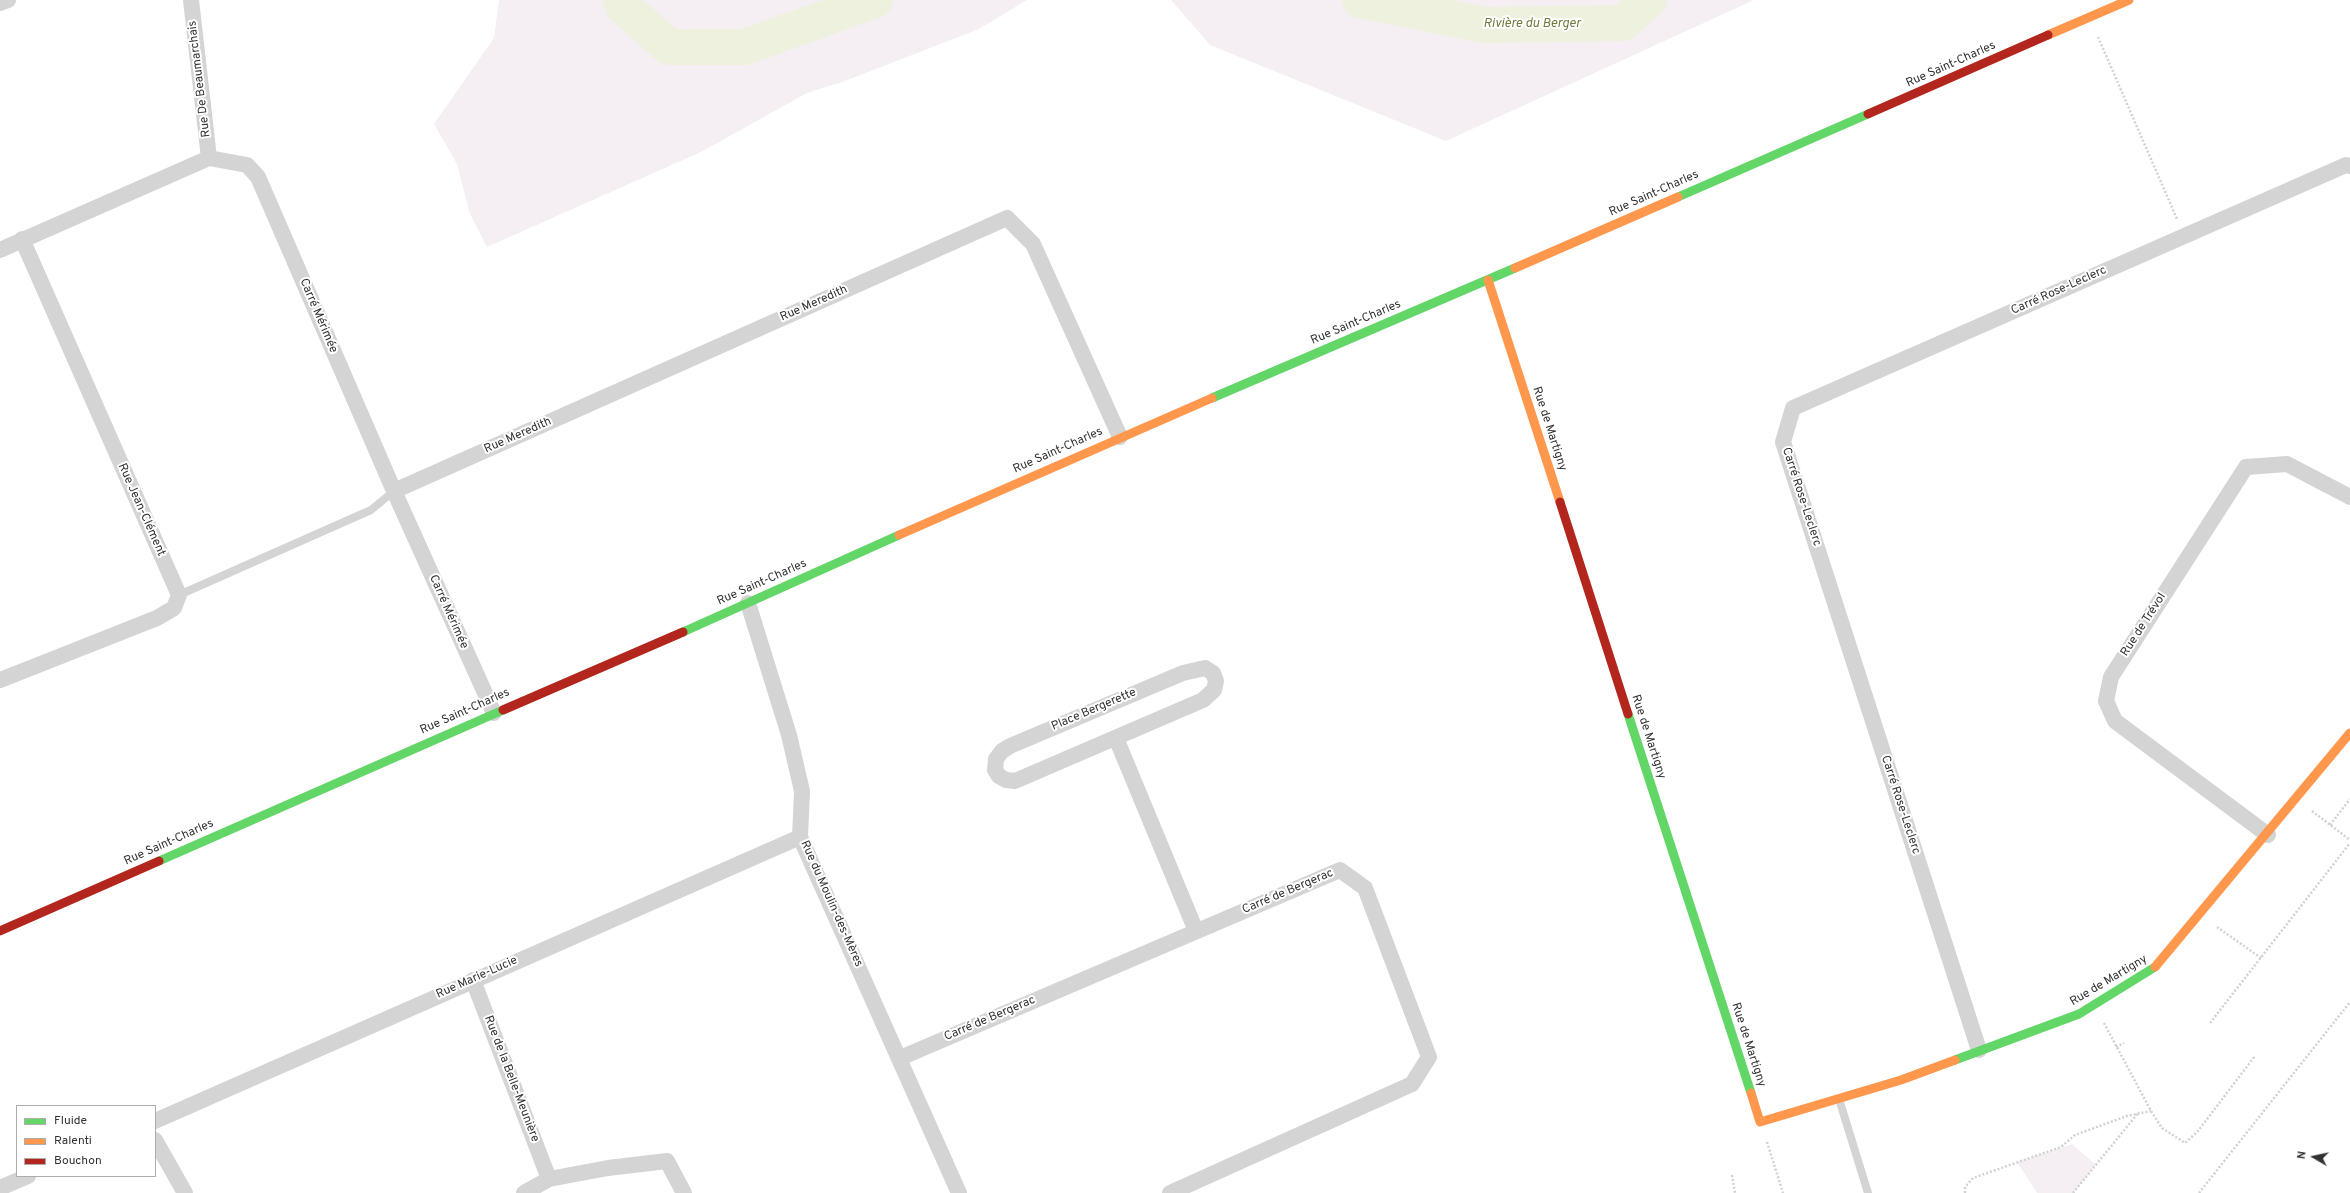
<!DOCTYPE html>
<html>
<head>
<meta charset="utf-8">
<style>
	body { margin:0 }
	#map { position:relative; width:2350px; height:1193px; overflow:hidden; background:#fff; font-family:Overpass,sans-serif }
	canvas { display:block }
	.legend { position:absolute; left:16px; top:1105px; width:140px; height:72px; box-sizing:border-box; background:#fff; border:1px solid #adadad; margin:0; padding:5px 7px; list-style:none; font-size:12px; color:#323232 }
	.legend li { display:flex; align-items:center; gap:8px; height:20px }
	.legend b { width:20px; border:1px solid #adadad }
	.north { position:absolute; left:2294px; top:1137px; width:40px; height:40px; -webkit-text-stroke:3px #fff; paint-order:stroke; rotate:279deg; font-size:11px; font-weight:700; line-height:16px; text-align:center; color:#323232 }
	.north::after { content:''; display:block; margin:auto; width:14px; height:18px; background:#323232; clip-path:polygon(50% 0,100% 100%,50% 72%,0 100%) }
</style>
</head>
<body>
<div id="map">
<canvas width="2350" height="1193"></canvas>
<ul class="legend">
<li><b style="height:5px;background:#63d668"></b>Fluide</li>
<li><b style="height:5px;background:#ff974d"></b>Ralenti</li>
<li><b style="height:5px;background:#b3261e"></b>Bouchon</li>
</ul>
<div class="north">N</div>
</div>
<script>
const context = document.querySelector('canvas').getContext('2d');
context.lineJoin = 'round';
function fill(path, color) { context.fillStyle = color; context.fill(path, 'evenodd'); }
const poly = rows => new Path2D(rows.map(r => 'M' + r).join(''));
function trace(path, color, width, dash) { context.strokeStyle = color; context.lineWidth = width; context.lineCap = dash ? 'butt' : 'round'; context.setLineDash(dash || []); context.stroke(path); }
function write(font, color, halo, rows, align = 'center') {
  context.font = font + ' Overpass,sans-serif'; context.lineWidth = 4; context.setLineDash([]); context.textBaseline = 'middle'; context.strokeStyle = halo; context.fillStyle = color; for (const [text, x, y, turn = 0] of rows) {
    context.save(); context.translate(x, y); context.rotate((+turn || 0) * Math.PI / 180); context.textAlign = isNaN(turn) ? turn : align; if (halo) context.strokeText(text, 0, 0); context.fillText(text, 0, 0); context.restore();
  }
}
const green = poly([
	[499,0,1027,0,979,29,845,81,807,93,701,152,487,247,470,214,457,164,434,124,494,38],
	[1171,0,1754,0,1446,141,1210,45],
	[2072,1144,2096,1165,2073,1193,2037,1193,2017,1162]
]);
const river = poly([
	[621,0,623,6,669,47,745,47,875,0],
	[1360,0,1484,25,1623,23,1649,0]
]);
const path = poly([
	[2098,37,2177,219],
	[2312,811,2350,840],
	[2330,825,2350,799],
	[2217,927,2261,958],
	[2104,1023,2151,1111,2162,1128,2185,1143,2198,1131,2255,1056],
	[2210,1023,2350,843],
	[2116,1047,2124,1043],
	[1767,1142,1783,1193],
	[1732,1175,1735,1193],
	[1965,1193,1965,1187,1973,1178,2061,1147,2075,1135,2127,1116,2151,1111],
	[2073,1193,2139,1112],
	[2199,1193,2350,1002]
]);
const lane = poly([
	[179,595,371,510,394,491],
	[1839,1099,1868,1193]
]);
const street = poly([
	[191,0,209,158],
	[0,3,8,0],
	[0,250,209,158,247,165,258,177,394,491,494,713],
	[394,491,1007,218,1033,244,1120,437],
	[748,603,789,735,802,791,800,837,959,1193],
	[1205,668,1213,673,1216,681,1214,690,1203,700,1015,781,1006,780,999,776,995,770,996,759,1002,751,1010,746,1183,673,1205,668],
	[0,680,157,618,174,608,179,595,22,239],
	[1116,738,1196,931],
	[2268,835,2115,721,2106,701,2111,677,2246,467,2287,464,2350,497],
	[473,980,549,1179],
	[1979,1050,1783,442,1793,408,2346,165,2350,166],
	[900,1058,1340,870,1365,888,1429,1057,1412,1084,1170,1193],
	[155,1121,800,837],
	[155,1140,185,1193],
	[0,1188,28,1176],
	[524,1193,549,1179,608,1168,667,1161,684,1193]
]);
const fast = poly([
	[1678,197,1868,114],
	[1212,398,1515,268],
	[683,632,899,535],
	[1628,714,1751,1093],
	[159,861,503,710],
	[1955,1060,2079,1014,2155,967]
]);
const slow = poly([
	[2048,35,2129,0],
	[1515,268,1678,197],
	[1488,280,1560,502],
	[899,535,1212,398],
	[2155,967,2350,733],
	[1751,1093,1760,1122,1901,1080,1955,1060]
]);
const jam = poly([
	[1868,114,2048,35],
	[1560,502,1628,714],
	[503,710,683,632],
	[0,931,159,861]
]);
const streetNames = [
	["Rue Saint-Charles",1951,65,-24],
	["Rue De Beaumarchais",200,79,-97],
	["Rue Saint-Charles",1654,194,-24],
	["Carré Rose-Leclerc",2059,291,-24],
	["Rue Meredith",814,304,-24],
	["Carré Mérimée",318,316,67],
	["Rue Saint-Charles",1356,323,-23],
	["Rue de Martigny",1549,429,72],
	["Rue Meredith",518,436,-24],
	["Rue Saint-Charles",1058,451,-24],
	["Carré Rose-Leclerc",1801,497,72],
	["Rue Jean-Clément",141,510,66],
	["Rue Saint-Charles",762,583,-24],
	["Carré Mérimée",448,612,66],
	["Rue de Trévol",2144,625,-57],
	["Place Bergerette",1094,710,-23],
	["Rue Saint-Charles",465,712,-24],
	["Rue de Martigny",1648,737,72],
	["Carré Rose-Leclerc",1900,805,72],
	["Rue Saint-Charles",169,843,-24],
	["Carré de Bergerac",1288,892,-23],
	["Rue du Moulin-des-Mères",831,904,66],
	["Rue Marie-Lucie",477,978,-24],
	["Rue de Martigny",2109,981,-31],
	["Carré de Bergerac",990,1019,-23],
	["Rue de Martigny",1748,1045,72],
	["Rue de la Belle-Meunière",511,1079,69]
];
const waterNames = [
	["Rivière du Berger",1532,24]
];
fill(green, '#f5eff3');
trace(river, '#eef1de', 36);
trace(path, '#d2d2d2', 2.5, [2, 2]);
trace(lane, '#d4d4d4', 8);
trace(street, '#d4d4d4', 16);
trace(fast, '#63d668', 9);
trace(slow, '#ff974d', 9);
trace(jam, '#b3261e', 9);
write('12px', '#323232', '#fff', streetNames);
write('italic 13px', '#6f7c3e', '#fff', waterNames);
</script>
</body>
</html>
